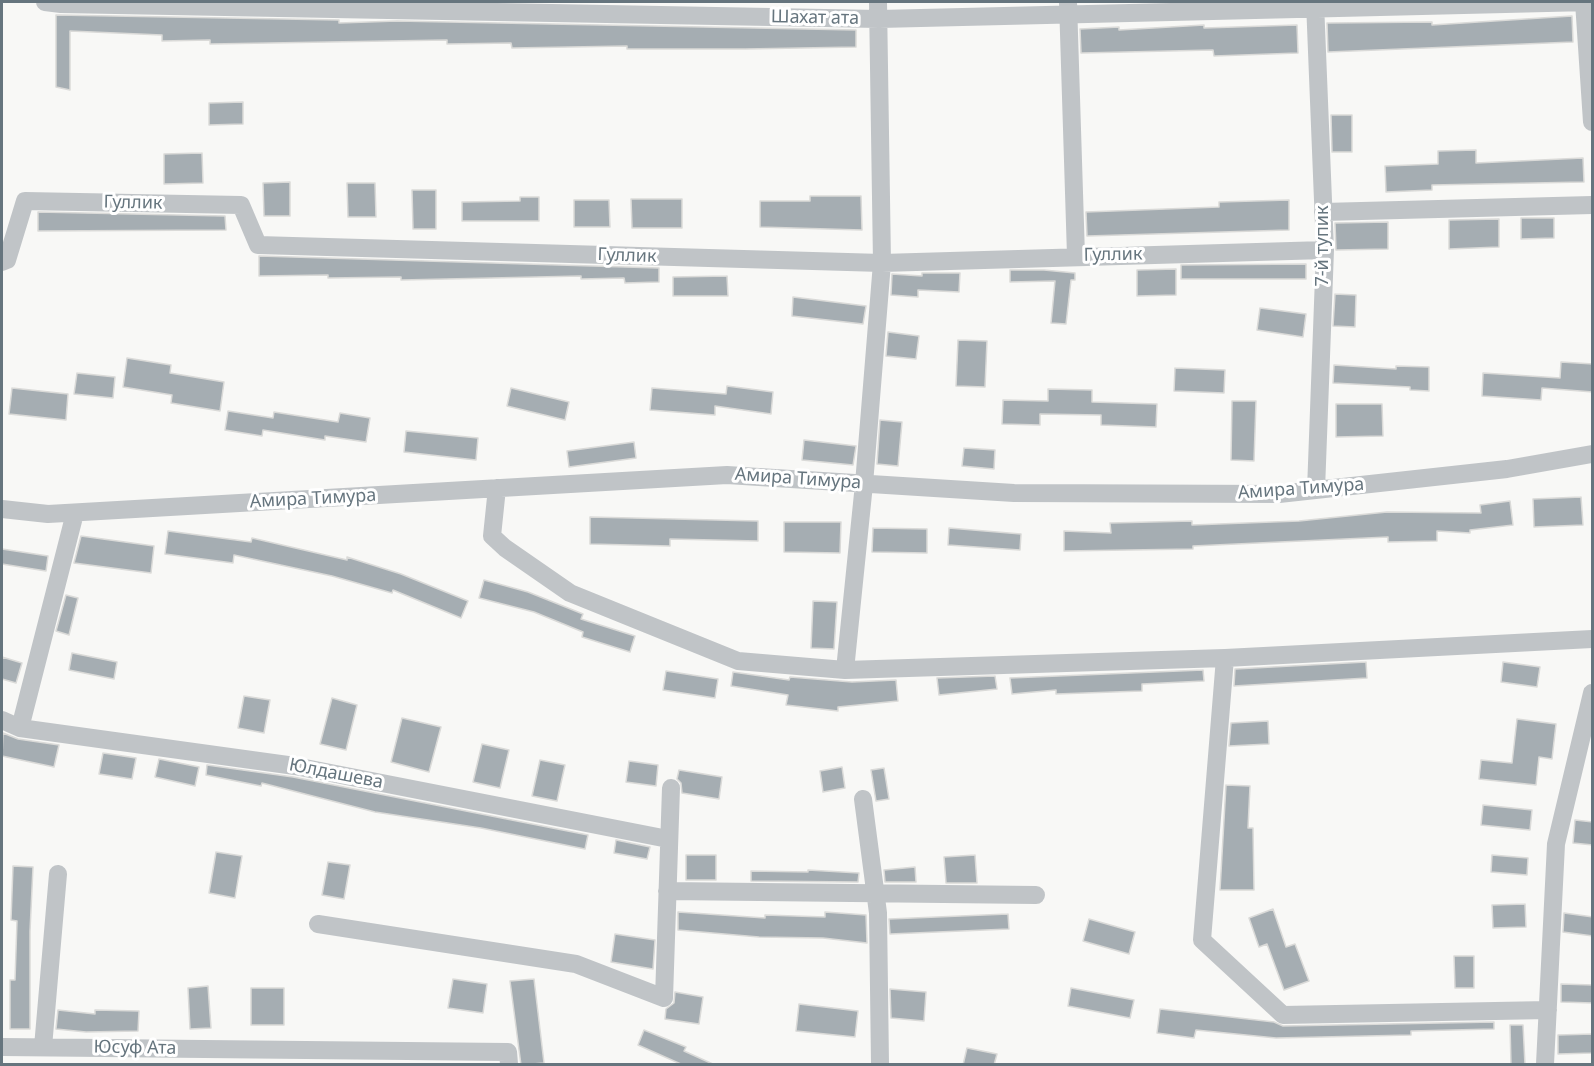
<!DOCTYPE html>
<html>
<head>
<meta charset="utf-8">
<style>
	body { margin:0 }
	#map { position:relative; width:1594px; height:1066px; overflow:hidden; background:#f8f8f6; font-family:"Noto Sans",sans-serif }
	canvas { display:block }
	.frame { position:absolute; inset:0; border:3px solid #66757e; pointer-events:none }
</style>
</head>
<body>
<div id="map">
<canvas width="1594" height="1066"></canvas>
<div class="frame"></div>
</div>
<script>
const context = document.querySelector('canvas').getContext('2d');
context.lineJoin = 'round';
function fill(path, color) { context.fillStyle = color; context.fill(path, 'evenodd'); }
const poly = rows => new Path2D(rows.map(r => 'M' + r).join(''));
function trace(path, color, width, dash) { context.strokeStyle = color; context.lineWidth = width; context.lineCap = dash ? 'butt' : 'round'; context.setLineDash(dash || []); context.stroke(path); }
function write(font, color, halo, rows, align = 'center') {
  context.font = font + ' "Noto Sans",sans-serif'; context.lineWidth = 6; context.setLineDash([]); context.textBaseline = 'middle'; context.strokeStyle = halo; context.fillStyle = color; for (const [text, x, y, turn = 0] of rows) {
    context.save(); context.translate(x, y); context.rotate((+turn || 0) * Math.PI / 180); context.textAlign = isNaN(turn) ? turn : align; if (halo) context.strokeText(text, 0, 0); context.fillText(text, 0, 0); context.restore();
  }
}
const building = poly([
	[56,15,339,20,339,23,397,21,856,30,856,47,745,49,627,49,627,46,512,48,511,43,447,44,447,40,210,44,210,40,162,41,162,35,70,31,70,90,56,87,56,15],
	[1572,16,1573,42,1328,52,1327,23,1432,22,1432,25,1572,16],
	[1204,25,1204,28,1297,25,1298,53,1214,56,1213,50,1081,53,1080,29,1119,27,1119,30,1204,25],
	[243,102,243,124,209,125,209,103,243,102],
	[1331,115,1352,115,1352,152,1332,152,1331,115],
	[1476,150,1476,163,1583,158,1584,182,1432,185,1432,190,1386,192,1385,166,1438,164,1438,151,1476,150],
	[202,153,203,183,164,184,164,154,202,153],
	[290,182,290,216,264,216,263,183,290,182],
	[347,183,375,183,376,217,348,217,347,183],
	[412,190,436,190,436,229,413,229,412,190],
	[810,196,861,196,862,230,760,227,760,201,810,201,810,196],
	[520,197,539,197,539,221,462,221,462,202,520,201,520,197],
	[631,199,682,199,682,228,632,228,631,199],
	[574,200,609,200,610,227,574,227,574,200],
	[1289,200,1289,230,1087,236,1086,212,1219,207,1219,202,1289,200],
	[38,212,225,216,226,230,38,231,38,212],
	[1521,218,1554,218,1554,238,1521,239,1521,218],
	[1499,219,1499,247,1449,249,1449,220,1499,219],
	[1388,222,1388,249,1336,250,1335,223,1388,222],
	[259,256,659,268,659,282,625,283,624,278,581,279,581,276,401,280,401,277,328,278,328,275,259,276,259,256],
	[1306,264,1306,279,1181,279,1181,265,1306,264],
	[1176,269,1176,295,1137,296,1137,270,1176,269],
	[1010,270,1044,270,1075,273,1075,280,1071,280,1066,324,1051,323,1055,281,1010,282,1010,270],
	[922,273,960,273,959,292,918,290,918,297,891,295,892,274,922,276,922,273],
	[727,276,728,296,673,296,673,277,727,276],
	[1335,294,1356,295,1355,327,1333,326,1335,294],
	[793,297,866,306,863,324,792,316,793,297],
	[1260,308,1306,314,1303,337,1257,330,1260,308],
	[888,332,919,336,916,359,886,356,888,332],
	[958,340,987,341,985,387,956,386,958,340],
	[127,358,171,365,170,373,224,382,220,411,171,403,172,395,123,387,127,358],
	[1561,362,1593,364,1593,392,1542,388,1541,400,1482,396,1483,373,1560,378,1561,362],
	[1334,365,1396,369,1396,366,1429,367,1429,391,1410,390,1410,387,1333,383,1334,365],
	[1175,368,1225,370,1224,393,1174,391,1175,368],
	[77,373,115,377,113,398,74,394,77,373],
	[727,386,773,392,771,414,715,406,715,415,650,410,652,388,726,394,727,386],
	[12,388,68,394,66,420,9,414,12,388],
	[511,388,569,402,565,420,507,406,511,388],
	[1048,389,1092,390,1092,402,1157,404,1156,427,1101,425,1101,415,1040,414,1040,425,1002,424,1003,400,1048,401,1048,389],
	[1232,401,1256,401,1254,461,1231,460,1232,401],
	[1336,404,1382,404,1383,436,1336,437,1336,404],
	[228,411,273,418,274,412,338,422,340,413,370,418,366,442,325,436,325,440,263,430,262,436,225,430,228,411],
	[880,420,902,422,898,466,877,464,880,420],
	[406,431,478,438,476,460,404,452,406,431],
	[804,440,856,446,853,465,802,460,804,440],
	[634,442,636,458,569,467,567,451,634,442],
	[964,448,995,450,994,469,962,466,964,448],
	[1581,497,1583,525,1534,527,1533,499,1581,497],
	[1510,501,1513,525,1470,530,1470,533,1437,531,1437,541,1388,542,1388,537,1193,546,1193,549,1064,551,1064,531,1111,533,1110,523,1192,521,1192,525,1299,521,1387,512,1481,513,1480,505,1510,501],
	[590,517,758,521,758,541,670,539,670,546,590,544,590,517],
	[784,522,841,522,840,553,784,552,784,522],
	[873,528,927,529,927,553,872,552,873,528],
	[949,528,1021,534,1020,550,948,545,949,528],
	[168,531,251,542,252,538,347,560,347,557,401,574,468,601,461,618,393,590,392,593,332,576,234,555,233,563,165,554,168,531],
	[81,536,154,546,151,573,74,563,81,536],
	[2,549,48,556,46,571,2,564,2,549],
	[484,580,528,592,583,614,581,619,635,636,630,652,582,637,583,632,534,612,479,598,484,580],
	[66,595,78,598,69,635,56,631,66,595],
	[813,601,837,602,834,649,811,648,813,601],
	[72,653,117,662,114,679,69,670,72,653],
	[2,657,22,663,16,683,2,679,2,657],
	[1366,662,1367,678,1234,686,1235,669,1366,662],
	[1503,662,1540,667,1537,687,1501,682,1503,662],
	[1203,670,1204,681,1142,684,1142,691,1056,694,1056,690,1012,694,1010,678,1203,670],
	[666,671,718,679,715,698,663,690,666,671],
	[733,672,789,680,790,677,852,682,896,680,898,701,838,707,838,711,786,705,788,695,731,686,733,672],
	[995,676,997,689,939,695,937,678,995,676],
	[244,696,270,700,264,733,238,728,244,696],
	[332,698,357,705,346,750,320,744,332,698],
	[402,718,441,727,429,772,391,762,402,718],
	[1517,719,1556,724,1552,759,1539,757,1536,785,1479,779,1481,760,1512,763,1517,719],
	[1268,721,1269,744,1229,746,1231,723,1268,721],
	[3,733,18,739,59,745,54,767,2,756,3,733],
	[482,744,509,750,500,788,473,782,482,744],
	[103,753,136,758,132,779,99,774,103,753],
	[159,759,199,767,195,786,155,777,159,759],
	[540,760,565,765,557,801,532,796,540,760],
	[629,761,658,765,656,786,626,782,629,761],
	[207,765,293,777,588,835,585,849,481,828,375,812,262,783,261,786,206,775,207,765],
	[842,767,845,788,823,792,820,771,842,767],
	[884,768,889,799,876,801,871,770,884,768],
	[679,770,722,777,719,799,682,793,681,783,677,779,679,770],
	[1226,785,1250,786,1248,828,1253,828,1254,890,1220,890,1226,785],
	[1483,805,1532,810,1530,830,1481,825,1483,805],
	[1575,820,1593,822,1593,845,1573,843,1575,820],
	[616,840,650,847,647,859,614,853,616,840],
	[216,852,242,856,235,898,209,893,216,852],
	[686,855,716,855,716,880,686,880,686,855],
	[975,855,977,883,946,883,944,857,975,855],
	[1492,855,1528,858,1527,875,1491,872,1492,855],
	[328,862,350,865,344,899,322,895,328,862],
	[13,866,33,867,30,931,30,1029,10,1029,10,980,15,980,17,921,11,920,13,866],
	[915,867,916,882,885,882,884,870,915,867],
	[808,870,859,873,858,882,751,881,751,871,808,872,808,870],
	[1525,904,1526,927,1493,928,1492,905,1525,904],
	[1273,909,1286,947,1295,944,1309,981,1284,990,1267,944,1259,947,1249,918,1273,909],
	[678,912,765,918,765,915,825,917,825,912,866,915,867,943,823,938,759,937,678,930,678,912],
	[1564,913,1593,917,1593,936,1563,932,1564,913],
	[1008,914,1009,929,890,934,889,919,1008,914],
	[1089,919,1135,932,1129,954,1083,941,1089,919],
	[615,934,655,940,653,969,611,962,615,934],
	[1454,956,1474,956,1474,988,1455,988,1454,956],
	[453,979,487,984,483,1013,448,1008,453,979],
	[534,979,544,1063,521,1065,510,981,534,979],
	[1561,984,1593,985,1593,1003,1561,1002,1561,984],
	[208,986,211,1028,190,1029,188,988,208,986],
	[251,988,284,988,284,1025,251,1025,251,988],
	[1071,988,1134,1000,1130,1018,1068,1006,1071,988],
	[890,989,926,992,924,1021,891,1018,890,989],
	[675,992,703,997,699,1024,665,1019,666,1009,674,1003,675,992],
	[799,1004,858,1011,855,1037,796,1031,799,1004],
	[1160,1009,1274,1022,1283,1026,1494,1022,1494,1029,1411,1031,1411,1035,1276,1038,1196,1030,1194,1038,1157,1033,1160,1009],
	[58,1010,95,1014,95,1010,139,1011,138,1031,86,1032,56,1029,58,1010],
	[1510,1025,1523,1025,1525,1065,1511,1065,1510,1025],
	[644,1030,686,1047,684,1051,715,1065,683,1065,638,1045,644,1030],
	[1593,1034,1593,1053,1558,1054,1558,1035,1593,1034],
	[967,1048,997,1054,994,1065,963,1065,967,1048]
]);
const minor = poly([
	[45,2,61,4,879,19,1589,2],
	[1068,2,1076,256],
	[1315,2,1325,250,1316,490],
	[1584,2,1592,122],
	[1323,212,1592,205],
	[2,262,7,260,25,201,241,205,258,245,882,263,1325,250],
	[497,488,492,536,505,548,570,593,738,661,845,670,1225,658,1592,639],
	[2,509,48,514,727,475,1014,493,1279,494,1507,469,1592,454],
	[1225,658,1202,940,1283,1015,1548,1010],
	[845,670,864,484,882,263,878,2],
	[2,720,20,728,295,766,668,839],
	[20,728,75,513],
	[863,799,878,913,880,1064],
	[667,891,1036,895],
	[318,924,576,964,664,998,671,788],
	[2,1047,508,1052,509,1064],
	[43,1047,58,874],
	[1545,1064,1556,844,1592,693]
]);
const streetNames = [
	["Шахат ата",815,18,1],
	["Гуллик",133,203,1],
	["7-й тупик",1323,246,-90],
	["Гуллик",1113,255,-1],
	["Гуллик",627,256,2],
	["Амира Тимура",798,479,4],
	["Амира Тимура",1301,489,-4],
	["Амира Тимура",313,499,-3],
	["Юлдашева",336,774,11],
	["Юсуф Ата",135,1048,1]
];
fill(building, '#a5adb2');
trace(building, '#dadad8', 1.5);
trace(minor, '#c0c4c7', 18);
write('18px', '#66757e', '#fff', streetNames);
</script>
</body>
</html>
